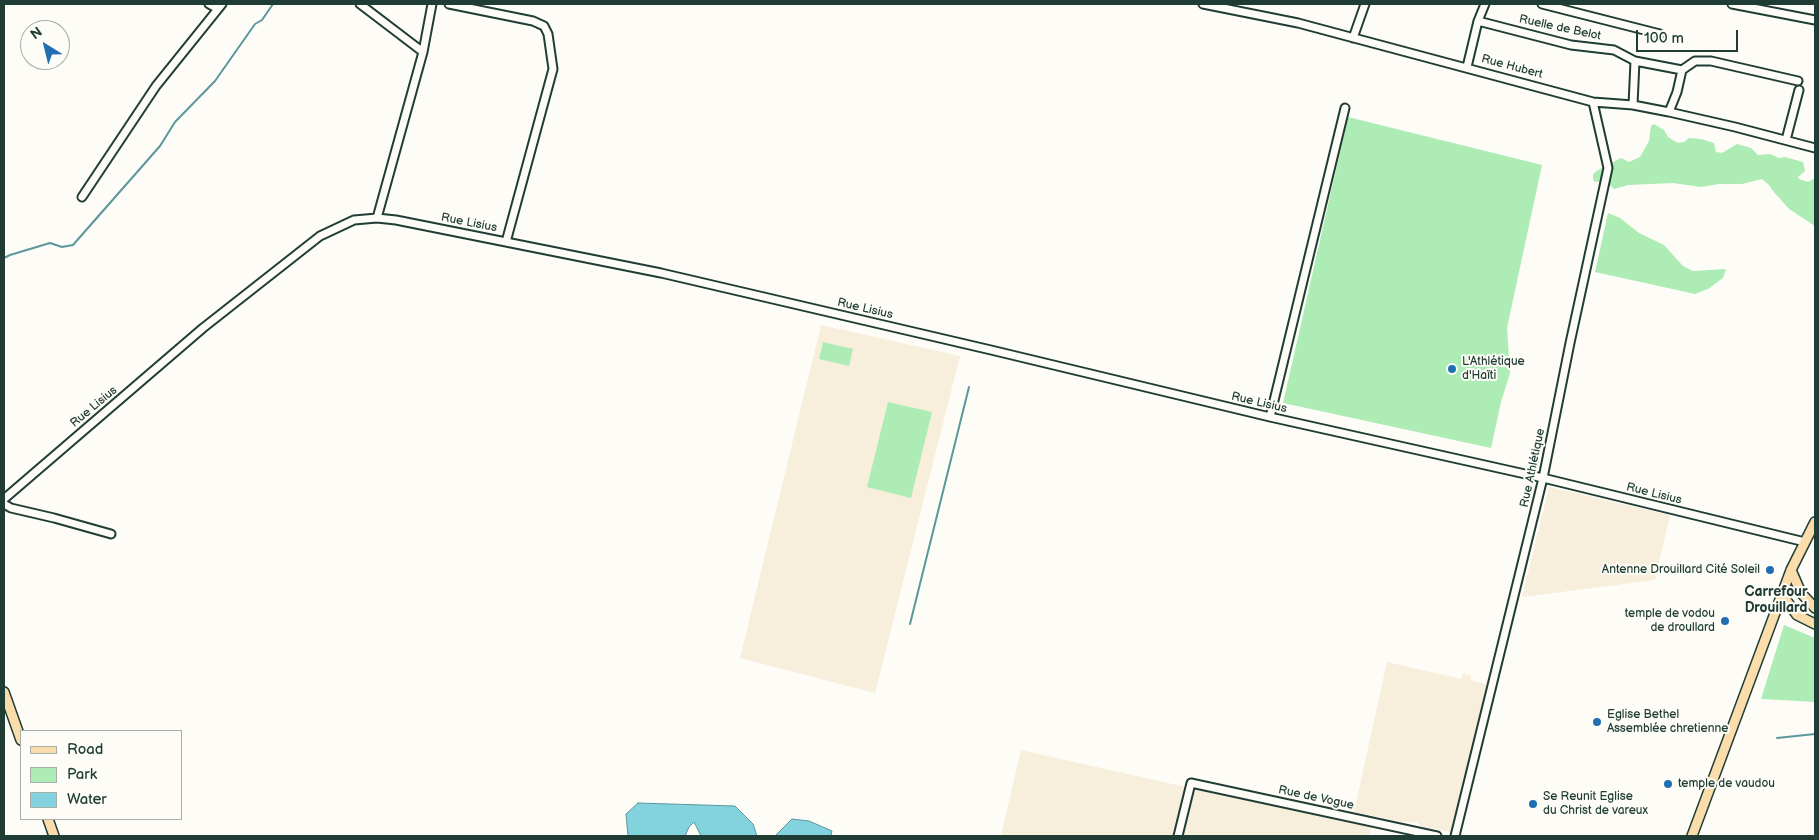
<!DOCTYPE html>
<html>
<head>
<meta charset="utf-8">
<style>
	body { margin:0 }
	#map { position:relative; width:1819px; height:840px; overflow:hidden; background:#fdfcf7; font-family:"Balsamiq Sans",sans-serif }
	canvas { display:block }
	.frame { position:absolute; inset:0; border:5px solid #1f3d34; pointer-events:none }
	.legend { position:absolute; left:20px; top:730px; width:162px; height:90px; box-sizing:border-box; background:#fdfcf7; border:1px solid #a4b0a9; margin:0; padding:6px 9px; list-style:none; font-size:15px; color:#1f3d34 }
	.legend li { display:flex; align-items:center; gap:10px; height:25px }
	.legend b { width:25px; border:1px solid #a4b0a9 }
	.north { position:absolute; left:20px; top:20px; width:50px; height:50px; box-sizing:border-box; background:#fdfcf7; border:1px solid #a4b0a9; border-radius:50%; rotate:324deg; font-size:14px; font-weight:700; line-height:20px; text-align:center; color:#1f3d34 }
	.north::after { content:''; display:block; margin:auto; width:18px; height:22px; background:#1f6fb2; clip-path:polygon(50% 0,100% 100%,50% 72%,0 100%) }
	.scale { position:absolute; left:1636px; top:30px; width:102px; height:22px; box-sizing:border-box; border:2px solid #1f3d34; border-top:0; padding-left:6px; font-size:15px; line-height:18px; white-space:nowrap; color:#1f3d34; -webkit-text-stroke:4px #fdfcf7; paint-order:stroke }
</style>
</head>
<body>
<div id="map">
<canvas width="1819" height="840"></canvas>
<div class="frame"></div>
<ul class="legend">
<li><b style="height:6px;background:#fbddab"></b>Road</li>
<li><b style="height:14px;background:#adecb4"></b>Park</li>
<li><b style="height:14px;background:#83d3df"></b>Water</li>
</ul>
<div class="north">N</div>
<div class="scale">100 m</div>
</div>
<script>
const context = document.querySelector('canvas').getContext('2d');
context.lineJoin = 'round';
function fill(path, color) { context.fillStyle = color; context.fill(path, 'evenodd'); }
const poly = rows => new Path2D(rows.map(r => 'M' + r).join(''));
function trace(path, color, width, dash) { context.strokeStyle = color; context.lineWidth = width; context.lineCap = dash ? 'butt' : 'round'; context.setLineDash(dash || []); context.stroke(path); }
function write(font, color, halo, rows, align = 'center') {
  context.font = font + ' "Balsamiq Sans",sans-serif'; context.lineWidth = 4; context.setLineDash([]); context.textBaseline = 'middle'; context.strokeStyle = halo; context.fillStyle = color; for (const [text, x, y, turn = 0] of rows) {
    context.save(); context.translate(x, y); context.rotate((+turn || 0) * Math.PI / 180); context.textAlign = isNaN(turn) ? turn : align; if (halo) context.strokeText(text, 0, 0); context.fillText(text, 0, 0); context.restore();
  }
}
const built = poly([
	[821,325,960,356,875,693,740,658],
	[1549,487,1670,515,1655,580,1522,597],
	[1387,662,1461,679,1463,674,1471,675,1471,681,1489,685,1455,829,1450,832,1420,826,1417,822,1404,822,1354,812],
	[1021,750,1181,786,1372,825,1369,836,1001,836]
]);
const green = poly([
	[1348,117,1542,165,1507,328,1510,373,1501,402,1491,448,1283,403],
	[1654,124,1664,130,1668,137,1678,143,1684,142,1689,138,1701,139,1714,143,1716,152,1722,153,1737,144,1751,148,1758,155,1770,154,1779,158,1785,157,1803,162,1805,171,1798,177,1799,179,1808,182,1815,178,1815,226,1789,209,1773,191,1769,185,1762,179,1742,184,1719,184,1701,187,1673,183,1628,185,1614,189,1606,181,1595,182,1593,179,1593,174,1598,170,1621,158,1629,162,1640,157,1649,141,1651,126],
	[1608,213,1620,218,1639,233,1664,245,1683,266,1693,271,1726,269,1723,278,1708,289,1695,294,1595,272],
	[823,342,853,349,849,366,819,359],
	[888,402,932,412,911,498,867,487],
	[1784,625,1815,638,1815,702,1761,699]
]);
const water = poly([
	[638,803,735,806,753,824,757,836,701,836,694,822,689,827,685,836,628,836,626,814,638,803],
	[792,819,809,821,832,831,831,836,775,836,792,819]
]);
const stream = poly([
	[4,258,10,255,50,243,62,247,73,245,160,146,175,122,215,81,255,24,262,20,273,4],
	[910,624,969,387],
	[1777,738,1815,734]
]);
const minor = poly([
	[209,4,218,9],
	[360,4,423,52],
	[449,4,533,21,544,26,548,34,553,69,506,242],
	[1203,4,1298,23,1593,102,1633,105,1669,112,1735,127,1815,148],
	[1542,4,1660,34],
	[1732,4,1815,20],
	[1478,21,1571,45,1614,50,1635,61,1633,105],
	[1353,38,1365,4],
	[1635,61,1682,70,1695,61,1711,61,1798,81],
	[1467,67,1478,21,1485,4],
	[1669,112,1677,92,1682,70],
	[1786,140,1799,90],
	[82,197,156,86,222,4],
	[377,218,423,52,432,4],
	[1270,417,1345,108],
	[4,499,203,328,320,236,354,220,377,218,396,220,661,273,991,350,1270,417,1543,478,1805,542],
	[4,504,11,508,54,518,111,534],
	[1178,836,1191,783,1437,836],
	[1455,836,1543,478,1570,343,1608,168,1593,102]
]);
const major = poly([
	[1791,570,1801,593,1815,608],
	[1783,596,1797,615,1815,624],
	[4,692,21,740],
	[48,819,54,836],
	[1692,836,1791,570,1815,522]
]);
const markers = [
	[1452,369,5,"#1f6fb2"],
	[1770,570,5,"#1f6fb2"],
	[1725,621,5,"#1f6fb2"],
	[1597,722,5,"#1f6fb2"],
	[1668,784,5,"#1f6fb2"],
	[1533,804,5,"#1f6fb2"]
];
const streetNames = [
	["Ruelle de Belot",1560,28,12],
	["Rue Hubert",1512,67,15],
	["Rue Lisius",469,223,11],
	["Rue Lisius",865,309,13],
	["Rue Lisius",1259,403,13],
	["Rue Lisius",94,407,-40],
	["Rue Athlétique",1533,468,-78],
	["Rue Lisius",1654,494,14],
	["Rue de Vogue",1316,798,12]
];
const poiNames = [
	["L'Athlétique",1462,362],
	["d'Haïti",1462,376],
	["Antenne Drouillard Cité Soleil",1760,570,"right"],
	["temple de vodou",1715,614,"right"],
	["de droullard",1715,628,"right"],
	["Eglise Bethel",1607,715],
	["Assemblée chretienne",1607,729],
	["temple de vaudou",1678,784],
	["Se Reunit Eglise",1543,797],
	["du Christ de vareux",1543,811]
];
const neighbourhoodNames = [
	["Carrefour",1776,592],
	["Drouillard",1776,608]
];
fill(built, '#f7eedc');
fill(green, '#adecb4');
fill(water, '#83d3df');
trace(water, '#5b979b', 1);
trace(stream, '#5b979b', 2);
trace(minor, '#1f3d34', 11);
trace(major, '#1f3d34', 12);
trace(minor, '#fdfcf7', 7);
trace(major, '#fbddab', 9);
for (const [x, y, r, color] of markers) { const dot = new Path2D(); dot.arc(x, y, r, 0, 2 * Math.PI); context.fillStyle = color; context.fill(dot); trace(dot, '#fdfcf7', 2); }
write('12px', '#1f3d34', '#fdfcf7', streetNames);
write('12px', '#1f3d34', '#fdfcf7', poiNames, 'left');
write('bold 14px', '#1f3d34', '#fdfcf7', neighbourhoodNames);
</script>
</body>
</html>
